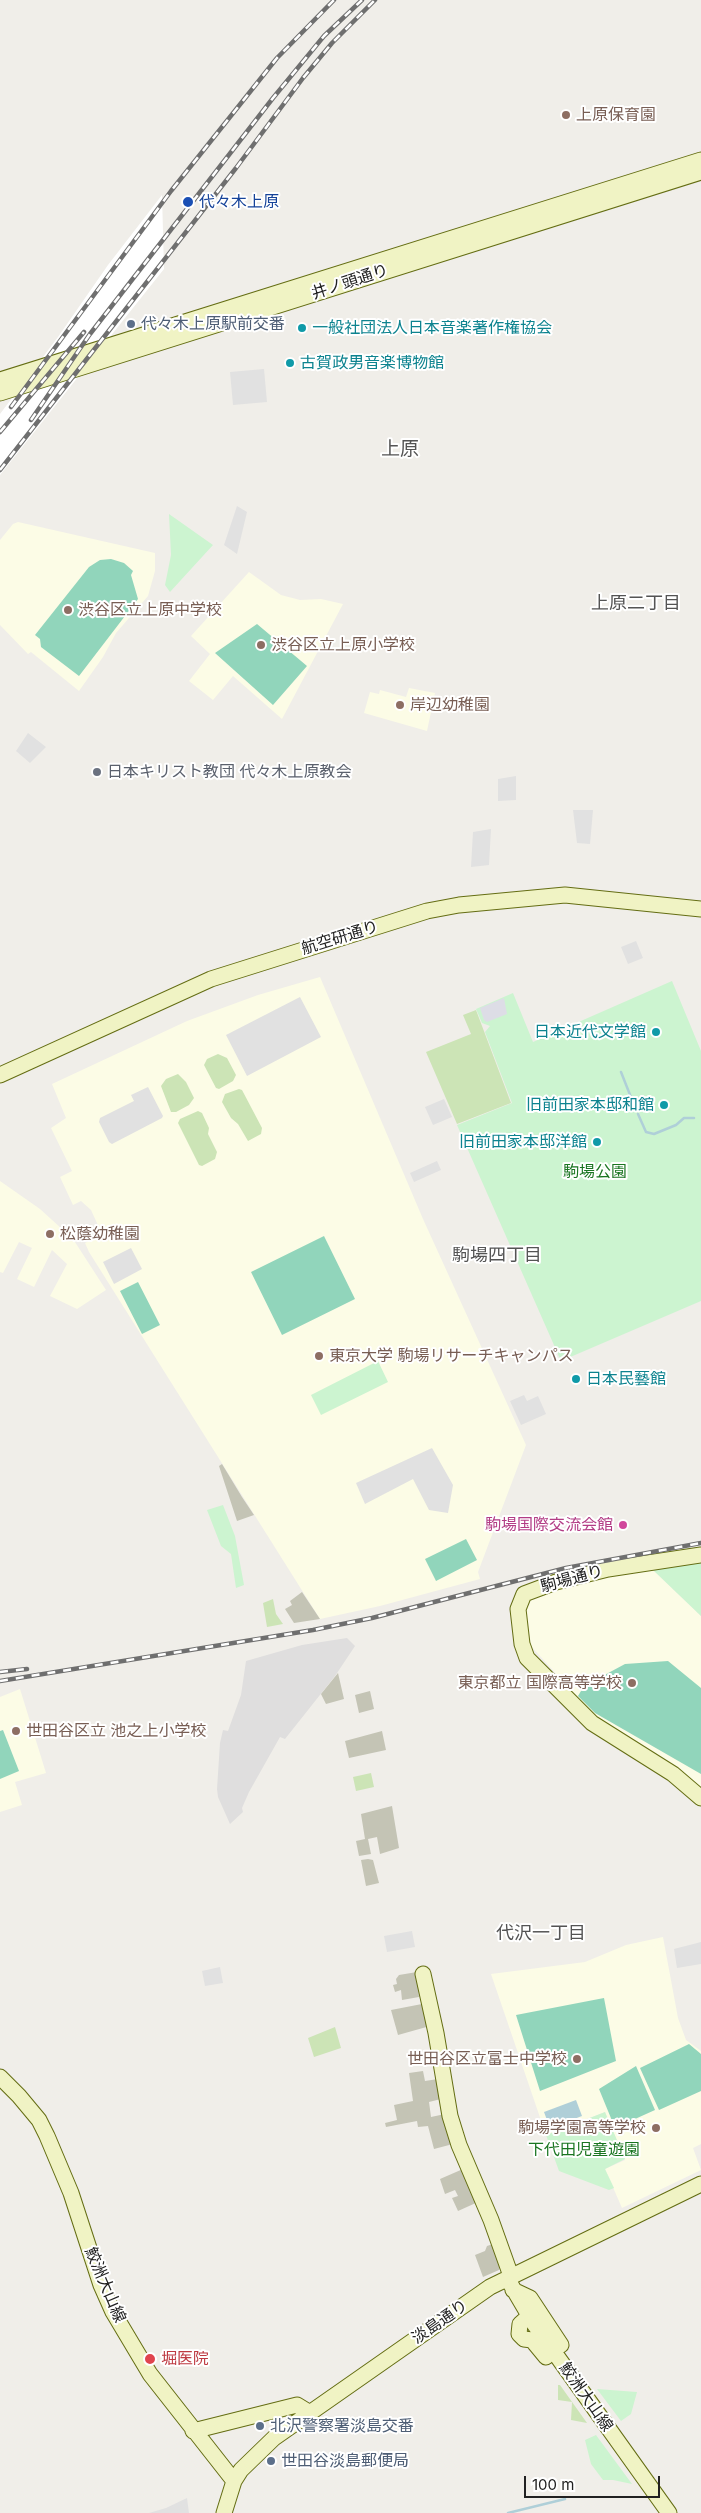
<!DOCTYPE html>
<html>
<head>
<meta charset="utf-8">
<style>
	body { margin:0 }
	#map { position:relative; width:701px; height:2513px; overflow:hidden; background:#f0eee9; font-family:Inter,sans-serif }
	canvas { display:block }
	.scale { position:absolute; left:524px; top:2476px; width:136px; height:22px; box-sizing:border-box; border:2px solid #212121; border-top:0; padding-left:6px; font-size:15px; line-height:18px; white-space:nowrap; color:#212121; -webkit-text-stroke:4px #fff; paint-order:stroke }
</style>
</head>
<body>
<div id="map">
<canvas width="701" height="2513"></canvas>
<div class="scale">100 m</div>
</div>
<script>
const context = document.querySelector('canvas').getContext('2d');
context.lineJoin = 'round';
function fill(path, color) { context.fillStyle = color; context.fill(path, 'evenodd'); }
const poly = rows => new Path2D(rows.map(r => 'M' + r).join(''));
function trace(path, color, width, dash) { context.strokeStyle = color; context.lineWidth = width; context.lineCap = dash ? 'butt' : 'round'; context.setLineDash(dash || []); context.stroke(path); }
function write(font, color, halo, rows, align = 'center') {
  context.font = font + ' Inter,"Noto Sans JP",sans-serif'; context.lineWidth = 4; context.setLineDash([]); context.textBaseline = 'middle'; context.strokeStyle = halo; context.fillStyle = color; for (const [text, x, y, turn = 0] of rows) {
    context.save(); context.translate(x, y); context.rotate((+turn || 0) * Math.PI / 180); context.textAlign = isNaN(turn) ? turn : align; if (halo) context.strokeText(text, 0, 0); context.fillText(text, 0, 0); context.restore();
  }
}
const residential = poly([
	[347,1638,355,1646,335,1676,285,1739,280,1737,249,1792,242,1808,243,1812,230,1824,218,1797,217,1789,220,1743,223,1730,228,1731,241,1695,246,1661,302,1645]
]);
const education = poly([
	[18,522,155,553,155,571,148,596,116,633,103,657,79,691,31,652,28,654,0,625,0,540,13,524],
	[249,572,281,595,300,600,321,599,343,604,282,719,233,676,213,700,189,681,210,654,191,636],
	[409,688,435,693,427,731,364,713,370,692,379,694,380,690,406,697],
	[320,977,423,1219,526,1445,478,1572,480,1579,380,1606,320,1619,89,1252,85,1243,102,1234,91,1210,81,1201,73,1205,60,1177,72,1171,51,1128,66,1118,52,1084,187,1021,258,995],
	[0,1181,40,1209,73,1239,106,1290,77,1309,50,1296,67,1264,52,1250,34,1287,17,1279,32,1248,19,1242,3,1273,0,1272],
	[653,1570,701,1616,701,1791,687,1778,592,1713,529,1644,523,1610,533,1595,609,1575],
	[20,1689,46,1773,15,1782,22,1805,0,1812,0,1697],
	[663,1937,678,2018,686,2040,701,2051,701,2144,693,2148,701,2170,622,2208,605,2169,625,2160,605,2112,546,2135,491,1974,585,1962,626,1945]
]);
const construction = poly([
	[222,1464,242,1497,254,1515,237,1521,219,1466],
	[302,1592,320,1619,294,1623,285,1609,292,1605,290,1601],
	[338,1673,344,1699,326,1704,321,1694],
	[370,1691,374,1709,359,1713,355,1695],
	[382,1731,386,1750,349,1758,345,1741],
	[392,1806,399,1848,380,1854,377,1837,368,1839,371,1854,359,1856,356,1841,365,1839,361,1814],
	[368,1859,373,1860,379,1883,366,1886,361,1860],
	[417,1972,419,1997,402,2000,401,1990,395,1992,393,1985,397,1984,396,1979,399,1975],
	[422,2004,430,2026,398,2035,391,2010],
	[423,2071,425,2081,438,2079,441,2099,429,2102,431,2117,445,2114,453,2144,434,2149,428,2126,418,2127,417,2121,386,2127,385,2123,397,2120,394,2105,413,2101,409,2073],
	[463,2169,478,2202,458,2211,452,2198,458,2196,455,2190,445,2194,440,2179],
	[493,2244,501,2264,499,2270,483,2277,475,2255,485,2251,487,2246]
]);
const grass = poly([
	[476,1010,511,1103,457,1124,426,1052,471,1034,463,1015],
	[218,1054,227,1058,236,1075,233,1081,219,1089,216,1088,204,1065,207,1059],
	[178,1074,186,1082,194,1098,189,1105,176,1112,171,1112,161,1086,166,1079],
	[239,1089,242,1090,262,1128,261,1134,248,1141,238,1124,231,1118,222,1102,225,1094],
	[198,1111,202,1113,209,1128,208,1134,217,1152,215,1159,202,1166,199,1165,178,1123,180,1119],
	[273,1599,276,1614,283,1624,267,1627,263,1603],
	[371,1773,374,1787,356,1791,353,1777],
	[335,2027,341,2048,314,2057,308,2038],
	[558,2385,560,2385,587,2423,571,2420,572,2402,558,2400]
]);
const park = poly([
	[169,514,213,545,170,592,165,585,171,555],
	[672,981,701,1051,701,1301,561,1361,457,1125,512,1103,485,1032,490,1026,482,1023,476,1009,513,993,533,1042],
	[378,1361,388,1382,321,1415,311,1395],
	[223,1505,235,1536,244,1585,236,1588,231,1554,221,1546,207,1510],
	[701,1562,701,1616,653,1570],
	[605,2112,625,2159,605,2169,614,2188,609,2190,559,2171,546,2135],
	[597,2389,637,2392,631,2414,621,2421],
	[596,2435,632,2484,613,2480,603,2480,591,2464,585,2440]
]);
const pitch = poly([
	[111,559,124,563,133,571,131,575,138,599,79,676,41,647,40,639,35,635,89,567,100,560],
	[257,624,307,666,273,705,215,653],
	[324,1236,355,1299,282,1335,251,1272],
	[138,1282,160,1325,142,1334,120,1291],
	[466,1539,477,1560,436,1581,425,1559],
	[668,1661,701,1688,701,1774,595,1713,578,1696,584,1686,625,1664],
	[3,1730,19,1771,0,1779,0,1731],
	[604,1998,616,2061,540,2091,516,2015],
	[689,2044,701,2054,701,2091,659,2110,640,2068],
	[636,2066,655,2110,615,2128,599,2089]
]);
const parking = poly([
	[264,369,267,402,233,405,230,372],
	[237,506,247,512,237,554,224,545],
	[28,733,46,747,30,763,16,751],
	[516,776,516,800,498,801,498,779],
	[573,810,593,810,590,844,577,843],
	[491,829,489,865,471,867,473,832],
	[636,941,643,958,628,964,621,947],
	[300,997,321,1037,247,1076,226,1035],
	[148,1087,163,1116,162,1118,112,1144,109,1142,99,1122,100,1118,134,1101,131,1095],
	[444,1099,452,1117,433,1125,425,1107],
	[437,1161,441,1170,414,1182,410,1173],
	[131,1248,142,1269,114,1284,103,1262],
	[524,1395,527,1401,538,1396,546,1414,521,1425,510,1401],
	[432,1448,453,1485,448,1513,429,1510,413,1479,365,1504,356,1483],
	[412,1931,415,1947,387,1952,384,1936],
	[701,1942,701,1964,677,1968,674,1949],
	[220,1967,223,1983,205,1986,202,1971],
	[187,2498,189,2513,149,2513,166,2508]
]);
const plaza = poly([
	[504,998,507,1014,487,1022,484,1020,480,1008]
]);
const water = poly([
	[576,2100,582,2116,550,2128,544,2112]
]);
const pier = poly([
	[162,195,164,269,0,475,0,414,58,337,108,265]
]);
const stream = poly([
	[621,1072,636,1110],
	[638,1114,646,1132,654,1134,676,1125,684,1118,694,1118],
	[508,2513,565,2499]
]);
const secondary = poly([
	[0,380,701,160],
	[0,393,701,172],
	[0,1075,211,979,427,911,459,905,565,895,701,909],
	[701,1555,608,1569,556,1582,524,1594,518,1609,522,1644,527,1658,592,1723,673,1774,701,1798],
	[423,1974,436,2033,450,2116,459,2145,491,2220,511,2276],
	[0,2077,19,2096,39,2120,47,2136,71,2193,101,2285,113,2312,150,2374,234,2481],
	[507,2278,534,2324,669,2513],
	[513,2290,530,2298,561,2345],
	[529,2316,520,2324,519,2334,524,2339,532,2340,546,2357],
	[193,2431,297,2405,310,2413],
	[224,2513,234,2481,241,2470,274,2438,490,2287,701,2184]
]);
const rail = poly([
	[11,407,171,191,277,58,334,0],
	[31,420,90,334,273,98,324,36,362,0],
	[0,432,84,332],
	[0,470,236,168,303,78,332,43,375,0],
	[0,1672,27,1669],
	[0,1681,313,1630,372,1618,566,1568,701,1543]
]);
const markers = [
	[566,115,5,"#8d6e63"],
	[188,202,6,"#1a4fb4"],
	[131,324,5,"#5c6f8a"],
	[302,328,5,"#0f9aa8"],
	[290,363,5,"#0f9aa8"],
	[68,610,5,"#8d6e63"],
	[261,645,5,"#8d6e63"],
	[400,705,5,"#8d6e63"],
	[97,772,5,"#6b7280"],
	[656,1032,5,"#0f9aa8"],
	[664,1105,5,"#0f9aa8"],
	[597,1142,5,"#0f9aa8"],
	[50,1234,5,"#8d6e63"],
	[319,1356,5,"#8d6e63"],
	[576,1379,5,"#0f9aa8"],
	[623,1525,5,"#d1479c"],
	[632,1683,5,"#8d6e63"],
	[16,1731,5,"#8d6e63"],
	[577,2059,5,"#8d6e63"],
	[656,2128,5,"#8d6e63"],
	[150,2359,6,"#e0444e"],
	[260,2426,5,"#5c6f8a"],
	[271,2461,5,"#5c6f8a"]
];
const educationNames = [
	["上原保育園",576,115],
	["渋谷区立上原中学校",78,610],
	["渋谷区立上原小学校",271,645],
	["岸辺幼稚園",410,705],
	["松蔭幼稚園",60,1234],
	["東京大学 駒場リサーチキャンパス",329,1356],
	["東京都立 国際高等学校",622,1683,"right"],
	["世田谷区立 池之上小学校",26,1731],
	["世田谷区立富士中学校",567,2059,"right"],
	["駒場学園高等学校",646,2128,"right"]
];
const transitNames = [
	["代々木上原",199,202]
];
const streetNames = [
	["井ノ頭通り",350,282,-18],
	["航空研通り",340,938,-17],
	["駒場通り",572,1579,-15],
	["鮫洲大山線",105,2285,67],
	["淡島通り",440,2322,-35],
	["鮫洲大山線",586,2397,55]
];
const serviceNames = [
	["代々木上原駅前交番",141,324],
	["北沢警察署淡島交番",270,2426],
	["世田谷淡島郵便局",281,2461]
];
const cultureNames = [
	["一般社団法人日本音楽著作権協会",312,328],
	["古賀政男音楽博物館",300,363],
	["日本近代文学館",646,1032,"right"],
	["旧前田家本邸和館",654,1105,"right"],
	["旧前田家本邸洋館",587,1142,"right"],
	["日本民藝館",586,1379]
];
const worshipNames = [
	["日本キリスト教団 代々木上原教会",107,772]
];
const parkNames = [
	["駒場公園",595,1172],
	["下代田児童遊園",584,2150]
];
const hotelNames = [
	["駒場国際交流会館",613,1525]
];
const healthNames = [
	["堀医院",161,2359]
];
const neighbourhoodNames = [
	["上原二丁目",636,604],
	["駒場四丁目",497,1256],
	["代沢一丁目",541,1934]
];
const quarterNames = [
	["上原",400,449]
];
fill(residential, '#dfdede');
fill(education, '#fcfce6');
fill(construction, '#c4c4b5');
fill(grass, '#cce4b6');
fill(park, '#ccf4d0');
fill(pitch, '#91d5bb');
fill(parking, '#e1e1e1');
fill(plaza, '#dddde6');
fill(water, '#afcfd8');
fill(pier, '#fff');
trace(stream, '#afcfd8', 2.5);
trace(secondary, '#646d13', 17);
trace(secondary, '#f0f3c4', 15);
trace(rail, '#6f6f6f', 4.5);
trace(rail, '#fff', 2.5, [8]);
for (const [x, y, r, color] of markers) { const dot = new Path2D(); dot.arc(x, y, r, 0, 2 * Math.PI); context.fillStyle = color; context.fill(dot); trace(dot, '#fff', 2); }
write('16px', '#785e54', '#fff', educationNames, 'left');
write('16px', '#164399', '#fff', transitNames, 'left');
write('16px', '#212121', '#fff', streetNames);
write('16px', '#4e5e75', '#fff', serviceNames, 'left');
write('16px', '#0d838f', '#fff', cultureNames, 'left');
write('16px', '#5b616d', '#fff', worshipNames, 'left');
write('16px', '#1a7521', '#fff', parkNames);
write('16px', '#b23c85', '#fff', hotelNames, 'right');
write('16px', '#be3a42', '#fff', healthNames, 'left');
write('18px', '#545454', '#fff', neighbourhoodNames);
write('19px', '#545454', '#fff', quarterNames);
</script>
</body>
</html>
